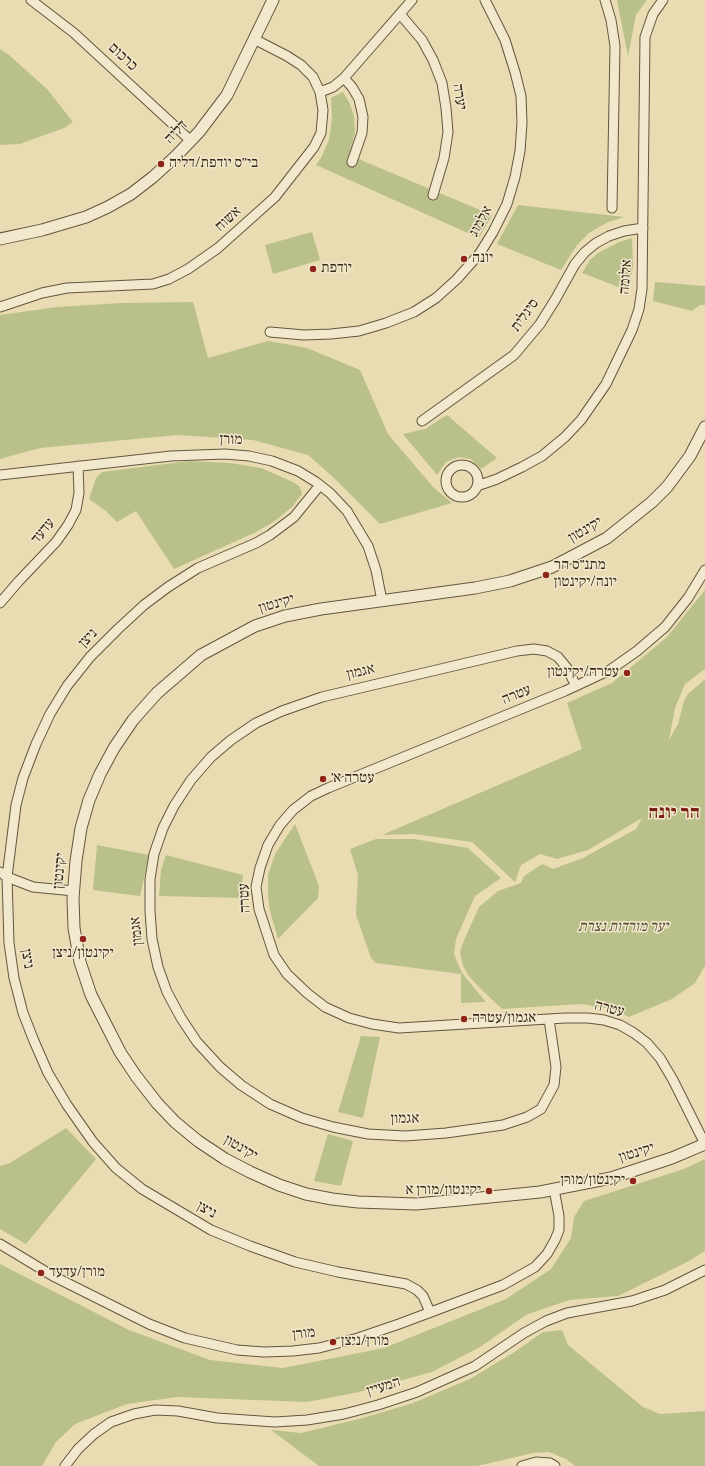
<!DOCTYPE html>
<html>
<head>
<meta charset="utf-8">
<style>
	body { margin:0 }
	canvas { display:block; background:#eadcb2 }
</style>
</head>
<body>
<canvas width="705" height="1466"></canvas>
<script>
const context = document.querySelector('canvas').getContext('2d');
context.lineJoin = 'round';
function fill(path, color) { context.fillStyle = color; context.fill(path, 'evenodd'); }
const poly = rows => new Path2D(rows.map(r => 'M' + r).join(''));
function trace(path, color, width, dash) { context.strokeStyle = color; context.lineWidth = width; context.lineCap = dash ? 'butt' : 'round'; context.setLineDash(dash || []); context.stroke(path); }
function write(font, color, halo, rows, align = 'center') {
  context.font = font + ' Vollkorn,"Frank Ruhl Libre",serif'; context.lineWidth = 3; context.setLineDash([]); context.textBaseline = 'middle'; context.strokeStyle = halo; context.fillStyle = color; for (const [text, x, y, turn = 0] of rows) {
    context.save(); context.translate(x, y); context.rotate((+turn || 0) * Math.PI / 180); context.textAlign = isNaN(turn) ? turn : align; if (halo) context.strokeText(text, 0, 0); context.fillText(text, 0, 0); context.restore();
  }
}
const green = poly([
	[617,0,647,0,636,15,628,56],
	[0,49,9,55,47,89,73,122,64,128,20,144,0,145],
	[343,92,349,102,354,116,355,133,349,155,492,215,479,238,316,165,321,158,329,140,332,119,331,98],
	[518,205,624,217,606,223,589,233,577,245,561,270,497,244],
	[312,232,320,260,273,274,265,245],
	[632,238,633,266,629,291,582,273,590,260,598,253,619,242],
	[655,282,705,286,705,305,700,305,692,311,653,301],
	[193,302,208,358,268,341,307,348,360,370,388,434,433,487,452,503,380,524,334,478,308,455,253,440,178,435,40,448,0,459,0,315,57,307,121,303],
	[447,415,497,458,481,469,471,459,459,457,446,462,437,475,403,434,425,429],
	[189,461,230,463,261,468,293,482,300,487,302,494,292,507,275,521,254,533,174,569,136,511,117,522,106,511,89,499,96,478,102,472],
	[705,590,705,669,685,684,675,708,669,740,678,724,684,701,688,694,705,679,705,966,695,983,672,999,629,1017,614,1009,581,1004,502,1009,479,987,468,975,463,966,460,952,464,940,479,907,498,891,521,883,524,876,542,864,553,869,583,858,636,829,642,818,588,850,557,859,540,854,521,865,515,882,472,842,414,834,382,835,582,749,567,703,612,683,667,637],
	[295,824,319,886,318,898,278,939,270,911,268,897,268,875,275,854],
	[376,839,414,839,468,848,501,878,475,896,456,939,454,954,462,973,486,1002,461,1003,461,974,376,963,371,958,356,915,358,875,350,849],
	[97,845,149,855,140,896,93,890],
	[166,855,243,875,242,885,244,898,159,896,161,870],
	[361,1036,380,1037,363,1118,338,1112],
	[66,1128,96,1159,26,1244,0,1229,0,1166,10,1163],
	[328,1134,353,1141,341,1186,314,1181],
	[705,1159,705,1251,689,1261,618,1296,569,1300,526,1315,480,1347,432,1372,359,1392,307,1402,177,1397,127,1404,75,1424,56,1442,42,1466,0,1466,0,1264,129,1330,210,1360,283,1368,384,1348,506,1299,551,1269,571,1238,574,1217,584,1201,684,1169],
	[562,1330,568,1345,643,1407,660,1414,705,1411,705,1466,575,1466,566,1459,549,1452,533,1453,477,1466,319,1466,271,1430,301,1433,363,1418,413,1403,470,1379,516,1351,543,1332]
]);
const minor = poly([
	[31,0,74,33,191,141],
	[605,0,611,20,615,46,612,208],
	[400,14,422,40,433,60,442,83,446,108,448,132,444,158,433,195],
	[344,78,352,87,359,99,363,117,362,133,352,162],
	[320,92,333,87,344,78,412,0],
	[0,307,42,293,67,288,153,284,169,279,188,269,218,248,275,197,314,147,321,133,323,110,320,92,313,77,301,65,287,56,254,39],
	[270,332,304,335,331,334,359,331,386,323,414,312,436,298,457,279,480,253,493,232,507,204,515,177,520,151,522,123,521,96,515,72,505,40,485,0],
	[422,421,514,355,540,324,555,300,575,264,585,252,596,243,609,236,624,231,643,228],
	'446 481a16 16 0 1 1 32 0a16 16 0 1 1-32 0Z',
	[0,475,171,456,225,454,249,456,272,461,298,471,316,482,330,493,347,511,368,546,376,570,382,601],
	[320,485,294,517,270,535,256,543,198,568,168,587,144,605,118,629,90,657,67,686,50,714,36,744,23,778,16,805,7,877,9,943,14,978,23,1013,34,1041,48,1073,67,1105,93,1142,116,1168,142,1189,211,1230,250,1246,295,1262,338,1272,406,1284,417,1290,423,1296,430,1312],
	[477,486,497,479,522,467,542,456,565,437,581,420,606,384,632,330,639,309,642,289,645,37,653,14,663,0],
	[0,603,18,582,56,542,68,525,76,510,79,493,78,466],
	[0,872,7,877,33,887,74,891],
	[549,1019,556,1067,554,1085,541,1109,527,1117,503,1125,446,1133,405,1136,368,1134,333,1127,302,1118,270,1104,241,1085,220,1067,197,1042,181,1018,167,992,158,967,152,939,150,911,150,879,154,854,163,828,174,806,191,780,211,757,231,740,256,723,282,711,322,697,517,651,534,649,547,651,558,657,567,668,576,686],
	[705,1144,673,1080,660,1058,647,1043,634,1033,620,1025,604,1020,588,1018,565,1018,399,1028,372,1024,349,1018,325,1007,307,993,287,974,274,955,259,909,256,887,260,868,268,845,280,825,293,810,311,796,328,788,565,691,610,670,637,651,665,627,688,598,705,570],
	[0,1244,53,1276,149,1324,185,1338,237,1350,264,1352,293,1351,319,1348,358,1338,399,1324,503,1285,535,1267,547,1254,555,1240,559,1230,559,1216,554,1189],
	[65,1466,78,1449,94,1434,111,1422,134,1414,155,1410,178,1411,217,1418,275,1422,307,1420,344,1414,378,1405,417,1392,475,1366,524,1333,546,1321,567,1313,632,1301,665,1290,705,1270],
	[522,1466,536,1462,550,1463,555,1466]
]);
const tertiary = poly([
	[0,239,42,230,86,217,108,207,131,194,153,177,176,156,199,132,227,95,273,0],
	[705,427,690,456,667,487,652,502,607,538,552,567,510,581,475,588,321,609,285,616,255,626,201,655,157,693,133,720,114,748,100,774,89,800,81,828,76,861,73,898,74,928,80,962,91,995,120,1052,136,1076,157,1103,175,1122,198,1141,225,1159,250,1172,279,1185,306,1194,332,1199,358,1202,416,1204,460,1200,540,1192,611,1178,672,1158,705,1144]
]);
const markers = [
	[161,164,4,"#8f2418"],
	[464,259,4,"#8f2418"],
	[313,269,4,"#8f2418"],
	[546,575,4,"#8f2418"],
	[627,673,4,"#8f2418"],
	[323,779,4,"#8f2418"],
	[83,939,4,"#8f2418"],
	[464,1019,4,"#8f2418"],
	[633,1181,4,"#8f2418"],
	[489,1191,4,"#8f2418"],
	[41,1273,4,"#8f2418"],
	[333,1342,4,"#8f2418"]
];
const streetNames = [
	["כרכום",122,58,43],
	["יערה",458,97,81],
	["דליה",177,133,-46],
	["אשוח",229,220,-42],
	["אלמוג",482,222,-61],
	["אלומה",627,277,-86],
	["סיגלית",526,316,-54],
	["מורן",231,441,2],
	["יקינטון",586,531,-30],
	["עדעד",44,532,-50],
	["יקינטון",277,605,-16],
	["ניצן",89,639,-46],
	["אגמון",361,673,-13],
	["עטרה",517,696,-22],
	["יקינטון",61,871,-85],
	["עטרה",246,898,-94],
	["אגמון",138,931,-96],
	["ניצן",26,959,81],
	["עטרה",609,1010,14],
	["אגמון",405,1120,-1],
	["יקינטון",240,1149,30],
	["יקינטון",637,1154,-17],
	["ניצן",206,1211,29],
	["מורן",304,1335,-7],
	["המעיין",384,1388,-17]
];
const poiNames = [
	["בי״ס יודפת/דליה",169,164],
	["יונה",472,259],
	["יודפת",321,269],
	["מתנ״ס הר",554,566],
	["יונה/יקינטון",554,583],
	["עטרה/יקינטון",619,673,"right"],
	["עטרה א׳",331,779],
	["יקינטון/ניצן",83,954,"center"],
	["אגמון/עטרה",472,1019],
	["יקינטון/מורן",625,1181,"right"],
	["יקינטון/מורן א",481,1191,"right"],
	["מורן/עדעד",49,1273],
	["מורן/ניצן",341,1342]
];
const parkNames = [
	["יער מורדות נצרת",623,928]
];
const districtNames = [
	["הר יונה",674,815]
];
fill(green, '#b9c08a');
trace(minor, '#64553e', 11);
trace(tertiary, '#64553e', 13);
trace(minor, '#f1e8cd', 9);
trace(tertiary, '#f1e8cd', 11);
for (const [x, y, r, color] of markers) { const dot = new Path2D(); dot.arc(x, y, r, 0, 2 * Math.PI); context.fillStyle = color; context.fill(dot); trace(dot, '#f1e8cd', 1.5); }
write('15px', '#382817', '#f1e8cd', streetNames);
write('15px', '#382817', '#f1e8cd', poiNames, 'left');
write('italic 15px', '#584e34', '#f1e8cd', parkNames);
write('bold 19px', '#7a1f14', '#f1e8cd', districtNames);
</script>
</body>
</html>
